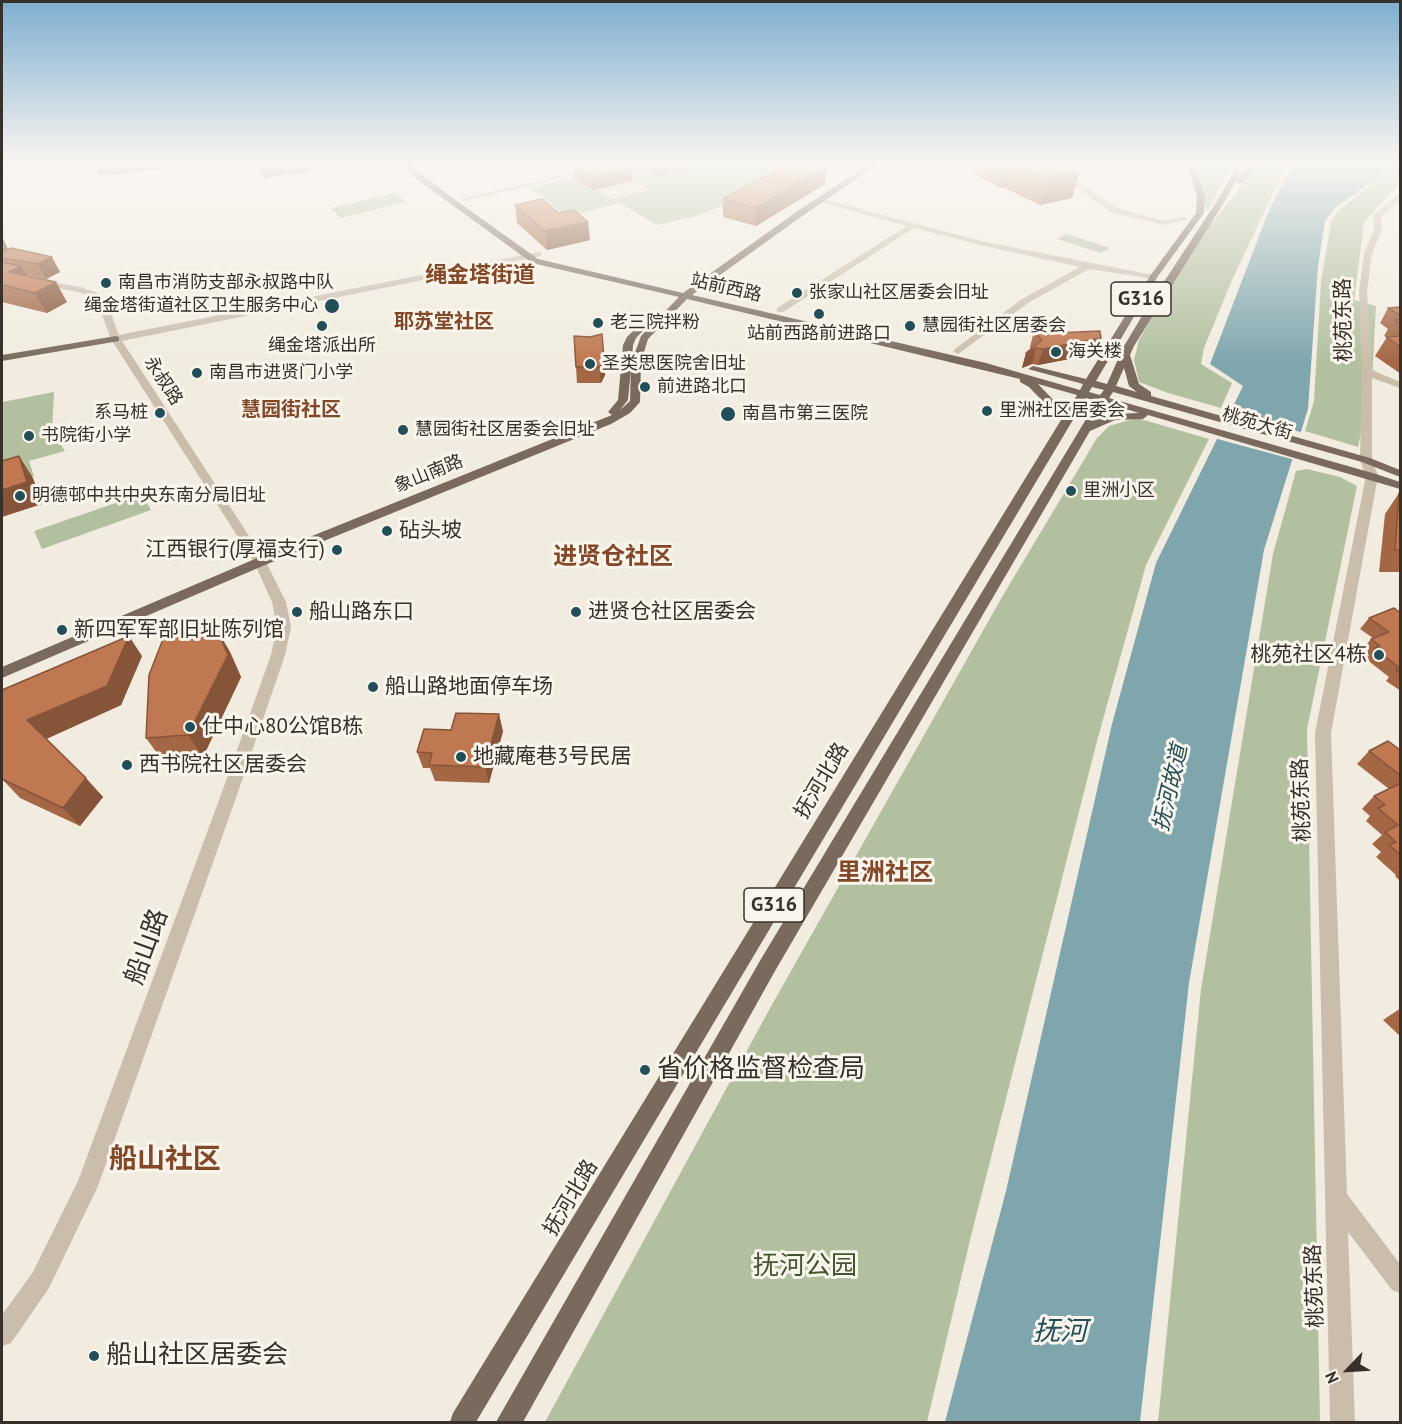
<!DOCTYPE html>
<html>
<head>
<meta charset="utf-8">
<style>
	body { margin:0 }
	#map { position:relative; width:1402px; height:1424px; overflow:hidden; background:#f2ece0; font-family:"PT Sans",sans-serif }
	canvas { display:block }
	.frame { position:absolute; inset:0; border:3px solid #38312b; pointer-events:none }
	.north { position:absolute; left:1318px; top:1340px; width:60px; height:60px; -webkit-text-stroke:4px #f9f5ec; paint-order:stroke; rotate:245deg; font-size:16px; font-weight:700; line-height:24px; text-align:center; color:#38312b }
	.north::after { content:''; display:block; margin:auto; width:21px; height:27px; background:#38312b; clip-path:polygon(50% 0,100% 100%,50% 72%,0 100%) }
</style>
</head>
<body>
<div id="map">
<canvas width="1402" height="1424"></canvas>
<div class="frame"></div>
<div class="north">N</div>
</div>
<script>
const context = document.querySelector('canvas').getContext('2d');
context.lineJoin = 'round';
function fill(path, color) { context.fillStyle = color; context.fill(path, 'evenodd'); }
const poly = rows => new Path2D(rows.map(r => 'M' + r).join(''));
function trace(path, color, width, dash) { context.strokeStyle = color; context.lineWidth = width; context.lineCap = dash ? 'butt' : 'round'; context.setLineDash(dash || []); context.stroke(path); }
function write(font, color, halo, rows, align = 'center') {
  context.font = font + ' "PT Sans","Noto Sans SC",sans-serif'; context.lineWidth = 6; context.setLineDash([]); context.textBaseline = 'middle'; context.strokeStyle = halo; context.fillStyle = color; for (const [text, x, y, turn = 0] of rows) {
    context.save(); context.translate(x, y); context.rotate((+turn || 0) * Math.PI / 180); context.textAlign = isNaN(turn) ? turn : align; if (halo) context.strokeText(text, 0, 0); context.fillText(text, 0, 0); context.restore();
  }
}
const green = poly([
	[642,162,782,162,776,179,725,205,696,216,657,225,620,203,567,216,530,188],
	[1194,162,1235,162,1207,211],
	[1261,162,1288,162,1232,280,1204,348,1201,364,1232,383,1221,408,1168,393,1139,382,1134,360,1139,340,1195,244],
	[1399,162,1400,182,1364,223,1354,300,1376,306,1372,379,1358,447,1305,431,1314,401,1321,281,1331,222,1337,212],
	[395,193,406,202,341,218,330,208],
	[1067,234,1110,248,1101,253,1057,239],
	[54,392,52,432,65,451,29,461,34,476,2,486,2,402],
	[1137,418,1209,439,1146,565,1097,741,971,1236,927,1422,545,1422,769,1010,1002,597,1097,438,1109,426],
	[1307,469,1340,477,1357,486,1307,729,1320,1422,1158,1422,1201,989,1273,554,1296,471],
	[142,494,151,510,42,549,34,531]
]);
const plaza = poly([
	[622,172,649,190,613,199,598,190,593,190,631,181]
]);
const water = poly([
	[1294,162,1394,162,1387,171,1335,208,1325,221,1318,266,1308,409,1264,550,1189,983,1140,1422,945,1422,1006,1191,1112,724,1156,563,1243,386,1210,364,1269,210]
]);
const pier = poly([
	[1226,412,1304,433,1295,460,1214,438]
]);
const minor = poly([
	[615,162,629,162,464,201,460,199,615,162],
	[829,162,842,162,870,170,866,172,829,162],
	[1041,162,1049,162,1117,208,1164,221,1184,217,1188,219,1164,225,1111,212,1041,162],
	[1397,195,1400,195,1400,200,1381,217,1382,230,1372,253,1367,292,1372,370,1400,382,1400,388,1372,378,1372,460,1378,476,1331,733,1347,1194,1400,1264,1400,1293,1392,1290,1348,1232,1355,1422,1330,1422,1315,733,1366,476,1360,460,1362,372,1359,292,1364,253,1374,230,1373,216,1397,195],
	[819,198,981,241,1158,276,1154,279,1089,269,1028,303,958,354,953,351,955,349,1022,299,1080,267,980,245,914,228,783,312,777,312,777,308,907,226,819,202,819,198],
	[538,252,541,252,541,256,122,341,266,562,286,602,291,627,285,655,238,792,98,1186,49,1288,11,1343,2,1346,2,1315,33,1272,78,1181,222,792,271,655,277,627,272,602,254,562,111,339,98,304,92,297,78,292,2,277,2,273,80,287,98,293,107,303,119,335,538,252]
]);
const major = poly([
	[402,162,409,162,417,171,454,199,538,259,683,293,799,210,873,162,881,162,805,214,692,295,986,363,1080,390,1083,384,1028,369,1033,366,1086,379,1150,276,1196,213,1197,196,1186,162,1193,162,1205,196,1204,213,1158,276,1096,381,1107,384,1124,346,1148,306,1217,201,1239,162,1246,162,1225,201,1134,346,1130,355,1139,384,1151,392,1151,396,1370,458,1400,470,1400,477,1362,462,1113,392,1109,398,1376,474,1400,482,1400,489,1148,415,1143,419,1115,420,1090,431,775,971,523,1422,496,1422,761,959,1097,401,1086,398,476,1422,450,1422,453,1413,1061,420,1029,387,1020,382,1020,379,687,299,648,339,641,362,640,402,630,413,611,424,265,565,2,678,2,667,255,559,612,415,608,412,618,400,623,345,627,337,644,320,652,322,636,338,633,345,632,361,641,336,679,297,532,263,411,175,402,162],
	[1124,368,1129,386,1137,392,1116,386,1124,368],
	[631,369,630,401,620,410,628,400,631,369],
	[1038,384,1077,395,1066,413,1038,384],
	[1092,387,1104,390,1100,395,1089,392,1092,387],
	[1106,403,1139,413,1113,414,1096,420,1106,403],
	[1253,162,1260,162,1243,183,1237,183,1237,179,1253,162],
	[116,336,119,337,119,341,2,361,2,355,116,336]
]);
const wall = poly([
	[254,162,306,162,309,172,293,175,293,173,264,178],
	[638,162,681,162,681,171,657,177,638,167],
	[974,162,1059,162,1079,172,1072,198,1040,205,1005,188,1001,188,972,173],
	[573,165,632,181,593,190,574,178],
	[775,169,825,184,756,226,723,217,723,199,774,172],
	[515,205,590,240,547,250,517,223],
	[11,248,60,272,46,279,27,275,67,302,47,313,2,302,2,253],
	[1401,307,1401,374,1375,356,1387,337,1384,336,1388,329,1380,323,1388,308],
	[1034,331,1055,333,1095,354,1038,365,1032,364,1022,368,1026,353,1031,349,1030,347],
	[590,337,605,375,601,383,577,383,576,367],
	[1399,493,1401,493,1401,572,1379,572,1385,514],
	[1401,613,1401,691,1386,681,1389,677,1366,659,1369,655,1362,650,1371,639,1373,638,1360,629,1369,618],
	[217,630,230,652,241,677,203,757,162,760,146,738],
	[142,656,121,705,46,739,103,797,80,826,20,798,2,779,2,690],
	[451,730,503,731,489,783,435,781,430,768,423,768,417,752],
	[1401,749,1401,882,1395,876,1396,875,1376,857,1381,852,1372,844,1382,835,1366,821,1370,816,1362,809,1374,796,1389,789,1357,764,1369,751],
	[1401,1008,1401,1037,1383,1020]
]);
const shadedWall = poly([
	[121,162,249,162,201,169,200,165,99,176,94,165],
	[289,162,293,173,264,178,261,167],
	[300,162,306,162,309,172,293,175,290,164],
	[662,162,681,162,681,171,657,177,657,164],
	[1007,162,1010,162,1005,188,1001,188],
	[827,166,825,184,756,226,756,208],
	[631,167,632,181,593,190,592,177],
	[1079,172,1072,198,1040,205,1047,178],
	[588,222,590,240,547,250,545,231],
	[2,236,8,249,2,252],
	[52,257,60,272,46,279,38,264],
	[21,266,32,285,9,272],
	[56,282,67,302,47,313,35,293],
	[602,334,605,375,601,383,600,367],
	[1101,338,1095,354,1038,365,1043,349],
	[1036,348,1032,364,1022,368,1026,353],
	[19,456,33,478,42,504,2,517,2,490],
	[217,630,230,652,241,677,203,757,188,735],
	[129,636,142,656,121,705,44,740,27,720],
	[499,714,503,731,489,783,485,767],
	[86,778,103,797,80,826,63,808]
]);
const building = poly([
	[94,162,121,162,94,165,94,162],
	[258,162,287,162,261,167,258,162],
	[584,162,622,162,631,167,592,177,573,165,584,162],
	[786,162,810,162,827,166,756,208,723,199,778,170,775,169,786,162],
	[1013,162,1059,162,1079,172,1047,178,1013,162],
	[542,199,559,213,574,210,588,222,545,231,515,205,542,199],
	[11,248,52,257,38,264,2,258,2,253,11,248],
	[2,262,21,266,9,272,56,282,35,293,2,285,2,262],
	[1401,307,1401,316,1388,308,1401,307],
	[1394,320,1401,320,1401,325,1394,320],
	[1046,327,1055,333,1100,331,1101,338,1043,349,1036,348,1026,353,1042,340,1034,331,1046,327],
	[602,334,604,360,600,367,576,367,574,336,590,337,602,334],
	[1401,336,1401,347,1386,337,1401,336],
	[19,456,27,482,2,490,2,461,19,456],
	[1399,493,1401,493,1401,550,1395,550,1399,493],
	[1394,608,1401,613,1401,673,1396,670,1400,668,1374,648,1380,646,1371,639,1389,632,1369,618,1394,608],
	[199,621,217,630,228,655,188,735,146,738,149,675,167,629,199,621],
	[129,636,107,686,27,720,86,778,63,808,2,779,2,690,129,636],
	[456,713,499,714,485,767,429,765,432,753,417,752,424,729,451,730,456,713],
	[1388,741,1399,749,1401,749,1401,776,1369,751,1388,741],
	[1401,783,1401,855,1389,845,1396,842,1385,832,1398,825,1378,808,1385,805,1374,796,1401,783]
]);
const markers = [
	[106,283,6,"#224e58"],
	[797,293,6,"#224e58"],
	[332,306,8,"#224e58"],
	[819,314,6,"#224e58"],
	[598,323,6,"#224e58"],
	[322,326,6,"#224e58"],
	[910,326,6,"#224e58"],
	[1056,352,6,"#224e58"],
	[590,364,6,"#224e58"],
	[197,373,6,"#224e58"],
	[645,387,6,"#224e58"],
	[987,411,6,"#224e58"],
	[160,413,6,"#224e58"],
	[728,414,8,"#224e58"],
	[403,430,6,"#224e58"],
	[29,436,6,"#224e58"],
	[1071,491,6,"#224e58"],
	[20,496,6,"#224e58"],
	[387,531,6,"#224e58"],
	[337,550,6,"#224e58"],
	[297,612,6,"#224e58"],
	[576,612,6,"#224e58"],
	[62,630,6,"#224e58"],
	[1379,655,6,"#224e58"],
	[373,687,6,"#224e58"],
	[190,727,6,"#224e58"],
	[461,757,6,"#224e58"],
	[127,765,6,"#224e58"],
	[645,1070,6,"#224e58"],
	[94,1356,6,"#224e58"]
];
const farPoinames = [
	["南昌市消防支部永叔路中队",118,283],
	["张家山社区居委会旧址",809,293],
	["绳金塔街道社区卫生服务中心",318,306,"right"],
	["老三院拌粉",610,323],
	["慧园街社区居委会",922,326],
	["站前西路前进路口",819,334,"center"],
	["绳金塔派出所",322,346,"center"],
	["海关楼",1068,352],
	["圣类思医院舍旧址",602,364],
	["南昌市进贤门小学",209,373],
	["前进路北口",657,387],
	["里洲社区居委会",999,411],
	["系马桩",148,413,"right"],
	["南昌市第三医院",742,414],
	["慧园街社区居委会旧址",415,430],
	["书院街小学",41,436],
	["里洲小区",1083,491],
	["明德邨中共中央东南分局旧址",32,496]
];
const farStreetnames = [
	["站前西路",726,288,13],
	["永叔路",163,381,57],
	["桃苑大街",1257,424,16],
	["象山南路",429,474,-22]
];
const shields = [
	[1141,299,60],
	[774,905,60]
];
const shieldNames = [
	["G316",1141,299],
	["G316",774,905]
];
const farQuarternames = [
	["耶苏堂社区",444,322],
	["慧园街社区",291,410]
];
const streetNames = [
	["桃苑东路",1344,320,-91],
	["抚河北路",822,781,-59],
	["桃苑东路",1302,800,-92],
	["抚河北路",571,1198,-59],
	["桃苑东路",1315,1286,-92]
];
const poiNames = [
	["砧头坡",399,531],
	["江西银行(厚福支行)",325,550,"right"],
	["船山路东口",309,612],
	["进贤仓社区居委会",588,612],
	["新四军军部旧址陈列馆",74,630],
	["桃苑社区4栋",1367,655,"right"],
	["船山路地面停车场",385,687],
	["仕中心80公馆B栋",202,727],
	["地藏庵巷3号民居",473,757],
	["西书院社区居委会",139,765]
];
const farDistrictnames = [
	["绳金塔街道",480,276]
];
const waterNames = [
	["抚河故道",1171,788,-77]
];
const quarterNames = [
	["进贤仓社区",613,557],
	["里洲社区",885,873]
];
const nearStreetnames = [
	["船山路",147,947,-70]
];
const nearPoinames = [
	["省价格监督检查局",657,1070],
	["船山社区居委会",106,1356]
];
const nearParknames = [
	["抚河公园",805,1267]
];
const nearWaternames = [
	["抚河",1060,1332]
];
const nearQuarternames = [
	["船山社区",165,1160]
];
fill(green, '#b2c0a0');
fill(plaza, '#e9dec8');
fill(water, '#80a6ad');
fill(pier, '#f2ece0');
fill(minor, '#cabdac');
fill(major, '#796a5d');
fill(wall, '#a46746');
fill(shadedWall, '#865439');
fill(building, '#bf7851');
trace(building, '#865439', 1.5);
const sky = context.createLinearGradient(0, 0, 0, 362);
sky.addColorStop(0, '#7eaed0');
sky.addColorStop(0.45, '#f9f6f1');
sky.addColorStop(1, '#f9f6f100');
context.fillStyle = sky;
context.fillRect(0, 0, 1402, 362);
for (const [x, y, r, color] of markers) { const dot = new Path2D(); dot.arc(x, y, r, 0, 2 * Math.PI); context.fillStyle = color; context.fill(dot); trace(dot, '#f9f5ec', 2); }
write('18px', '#38312b', '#f9f5ec', farPoinames, 'left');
write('18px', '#38312b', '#f9f5ec', farStreetnames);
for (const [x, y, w] of shields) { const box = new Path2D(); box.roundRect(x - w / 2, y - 17, w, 34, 4.5); context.fillStyle = '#f9f5ec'; context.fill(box); trace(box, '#38312b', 1.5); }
write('bold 20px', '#38312b', null, shieldNames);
write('bold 20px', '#834828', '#f9f5ec', farQuarternames);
write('21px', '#38312b', '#f9f5ec', streetNames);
write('21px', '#38312b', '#f9f5ec', poiNames, 'left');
write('bold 22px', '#834828', '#f9f5ec', farDistrictnames);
write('italic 22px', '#224e58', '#f9f5ec', waterNames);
write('bold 24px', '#834828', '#f9f5ec', quarterNames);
write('26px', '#38312b', '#f9f5ec', nearStreetnames);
write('26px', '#38312b', '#f9f5ec', nearPoinames, 'left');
write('26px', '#435530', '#f9f5ec', nearParknames);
write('italic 27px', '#224e58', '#f9f5ec', nearWaternames);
write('bold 28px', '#834828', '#f9f5ec', nearQuarternames);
</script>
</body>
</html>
